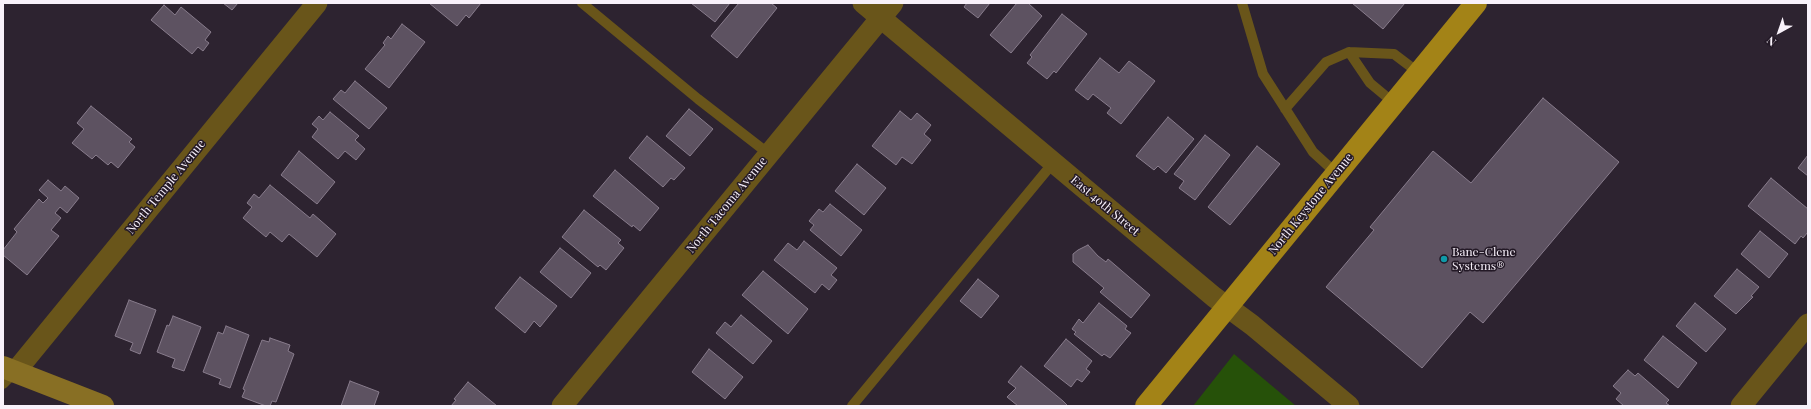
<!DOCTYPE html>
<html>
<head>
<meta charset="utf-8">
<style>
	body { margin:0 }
	#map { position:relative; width:1811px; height:409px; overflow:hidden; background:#2d2330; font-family:"Playfair Display",serif }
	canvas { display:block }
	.frame { position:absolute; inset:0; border:4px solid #f8f1fa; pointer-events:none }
	.north { position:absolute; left:1759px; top:12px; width:40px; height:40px; -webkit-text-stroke:3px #231926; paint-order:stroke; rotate:220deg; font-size:11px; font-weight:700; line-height:16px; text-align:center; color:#f8f1fa }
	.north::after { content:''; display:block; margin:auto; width:14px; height:18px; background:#f8f1fa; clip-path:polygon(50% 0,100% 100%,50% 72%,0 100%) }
</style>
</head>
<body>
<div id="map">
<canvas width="1811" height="409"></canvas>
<div class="frame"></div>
<div class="north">N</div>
</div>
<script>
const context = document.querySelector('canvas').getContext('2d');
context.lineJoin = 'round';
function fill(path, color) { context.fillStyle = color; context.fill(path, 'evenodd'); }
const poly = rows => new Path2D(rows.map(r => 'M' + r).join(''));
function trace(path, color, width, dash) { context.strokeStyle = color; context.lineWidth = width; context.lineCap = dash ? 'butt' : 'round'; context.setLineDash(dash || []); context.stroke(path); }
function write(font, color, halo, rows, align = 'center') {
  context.font = font + ' "Playfair Display",serif'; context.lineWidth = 3; context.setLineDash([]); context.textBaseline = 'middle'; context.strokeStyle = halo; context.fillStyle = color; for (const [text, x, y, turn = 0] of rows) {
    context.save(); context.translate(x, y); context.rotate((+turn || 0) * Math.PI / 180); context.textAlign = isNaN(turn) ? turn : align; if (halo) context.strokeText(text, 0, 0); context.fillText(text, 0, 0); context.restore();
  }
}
const green = poly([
	[1234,354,1296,406,1193,406]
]);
const building = poly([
	[223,3,238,3,232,10,223,3],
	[429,3,481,3,469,18,466,15,457,26,429,3],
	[691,3,730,3,715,22,691,3],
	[739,3,771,3,777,8,737,58,711,36,739,3],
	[967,3,990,3,978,18,964,7,967,3],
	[1017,3,1028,3,1042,16,1011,53,990,35,1017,3],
	[1352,3,1405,3,1383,29,1352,3],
	[164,5,175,15,181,7,211,32,205,40,209,43,203,51,198,47,192,54,151,20,164,5],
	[1062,14,1087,34,1056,73,1054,71,1047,79,1027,63,1032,57,1030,55,1062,14],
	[402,24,425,42,389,88,365,69,385,45,383,43,388,36,391,39,402,24],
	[1100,58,1119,73,1129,61,1155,81,1121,124,1107,113,1111,108,1093,94,1088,100,1075,90,1100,58],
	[355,81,387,108,369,129,333,99,341,90,345,93,355,81],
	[1543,98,1619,162,1483,323,1470,312,1422,368,1326,287,1374,230,1370,227,1433,151,1471,183,1543,98],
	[91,106,132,139,129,142,135,147,118,168,111,162,108,165,96,155,92,159,72,143,84,129,77,123,91,106],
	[689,109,713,129,690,156,666,136,689,109],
	[900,111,911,120,917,113,931,125,924,134,931,140,912,164,902,157,896,165,872,146,900,111],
	[330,112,359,136,355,140,365,149,356,160,345,151,338,159,312,137,318,129,312,124,319,116,323,120,330,112],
	[1168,117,1194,139,1166,173,1158,166,1154,170,1136,156,1168,117],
	[1205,135,1230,155,1195,200,1179,188,1184,181,1174,174,1205,135],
	[647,136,685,168,674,180,671,178,663,187,629,158,647,136],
	[1257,146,1280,164,1230,225,1208,207,1257,146],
	[299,151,335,182,317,204,281,175,299,151],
	[1808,155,1808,176,1798,168,1808,155],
	[857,164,886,188,864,215,835,191,857,164],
	[615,170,659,208,640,231,633,225,632,227,593,196,615,170],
	[1771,178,1808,209,1808,232,1803,238,1801,236,1795,244,1748,206,1771,178],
	[48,180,61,191,65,186,79,198,67,213,60,207,55,213,61,218,51,230,59,236,27,275,3,255,3,250,17,232,14,229,39,199,43,203,48,198,39,190,48,180],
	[270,185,310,218,313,214,336,234,317,257,289,234,282,242,270,232,266,237,243,218,252,207,247,203,254,194,259,198,270,185],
	[830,204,862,230,841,256,810,230,814,225,809,221,819,209,823,212,830,204],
	[584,210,621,240,618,243,624,248,606,270,600,265,598,267,562,237,584,210],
	[1760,231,1788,254,1769,278,1741,254,1760,231],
	[804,241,837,268,831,275,837,280,829,290,822,284,815,293,774,260,788,243,797,250,804,241],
	[1088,245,1098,256,1106,262,1108,259,1150,295,1131,318,1100,292,1104,288,1073,262,1073,254,1078,250,1088,245],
	[560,248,591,273,571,298,540,272,560,248],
	[1737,269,1759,287,1751,296,1753,297,1736,314,1714,296,1737,269],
	[763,271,808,309,788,334,742,295,763,271],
	[520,277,557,306,540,327,534,321,525,333,495,308,520,277],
	[978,279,999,296,981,318,960,301,978,279],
	[129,300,156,310,140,354,130,350,133,343,115,336,129,300],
	[1099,303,1127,326,1125,329,1131,333,1110,358,1104,354,1102,356,1074,334,1076,332,1072,329,1079,319,1083,323,1099,303],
	[1695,303,1726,329,1706,352,1676,326,1695,303],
	[741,315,772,341,753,364,716,333,725,322,731,327,741,315],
	[173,316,201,327,184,371,172,367,175,359,157,352,167,325,169,326,173,316],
	[226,326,249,335,230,388,219,384,221,379,203,372,218,332,223,334,226,326],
	[1663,336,1697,363,1678,388,1644,360,1663,336],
	[270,338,290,345,288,351,294,354,276,402,272,401,270,406,266,406,242,397,245,390,243,389,262,340,269,342,270,338],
	[1066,339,1092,361,1086,369,1090,372,1082,382,1077,379,1071,387,1044,366,1066,339],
	[709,349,743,377,725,399,692,372,709,349],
	[1021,366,1063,401,1068,406,1018,406,1007,397,1016,388,1008,382,1021,366],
	[1628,370,1635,376,1638,373,1669,400,1666,403,1670,406,1624,406,1616,399,1621,393,1613,386,1628,370],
	[350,381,379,392,374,406,341,406,350,381],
	[468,382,497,406,451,406,456,400,454,399,468,382]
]);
const lane = poly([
	[582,3,698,99,769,154],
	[1242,3,1263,74,1313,152,1336,173],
	[1349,52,1370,83,1394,103],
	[1285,109,1326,62,1349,52,1394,54,1419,73],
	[3,384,15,372],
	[852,406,1053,163]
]);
const street = poly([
	[863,3,1214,297,1252,325,1349,406],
	[15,372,317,3],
	[562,406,893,3],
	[1741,406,1808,324]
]);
const secondary = poly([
	[3,367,103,406]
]);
const primary = poly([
	[1146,406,1476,3]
]);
const markers = [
	[1444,259,4,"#0f9aa8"]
];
const streetNames = [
	["North Temple Avenue",166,187,-51],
	["North Keystone Avenue",1311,204,-51],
	["North Tacoma Avenue",727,205,-51],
	["East 40th Street",1105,206,40]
];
const poiNames = [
	["Bane-Clene",1452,252],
	["Systems®",1452,266]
];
fill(green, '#265109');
fill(building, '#5d5261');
trace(building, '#887c8c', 1);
trace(lane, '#69551a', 10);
trace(street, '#69551a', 21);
trace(secondary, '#886f24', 22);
trace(primary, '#a38317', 22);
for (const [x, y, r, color] of markers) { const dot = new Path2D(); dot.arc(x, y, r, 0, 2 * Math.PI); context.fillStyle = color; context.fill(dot); trace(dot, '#231926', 1.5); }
write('12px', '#f8f1fa', '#231926', streetNames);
write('12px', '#f8f1fa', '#231926', poiNames, 'left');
</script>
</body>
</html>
